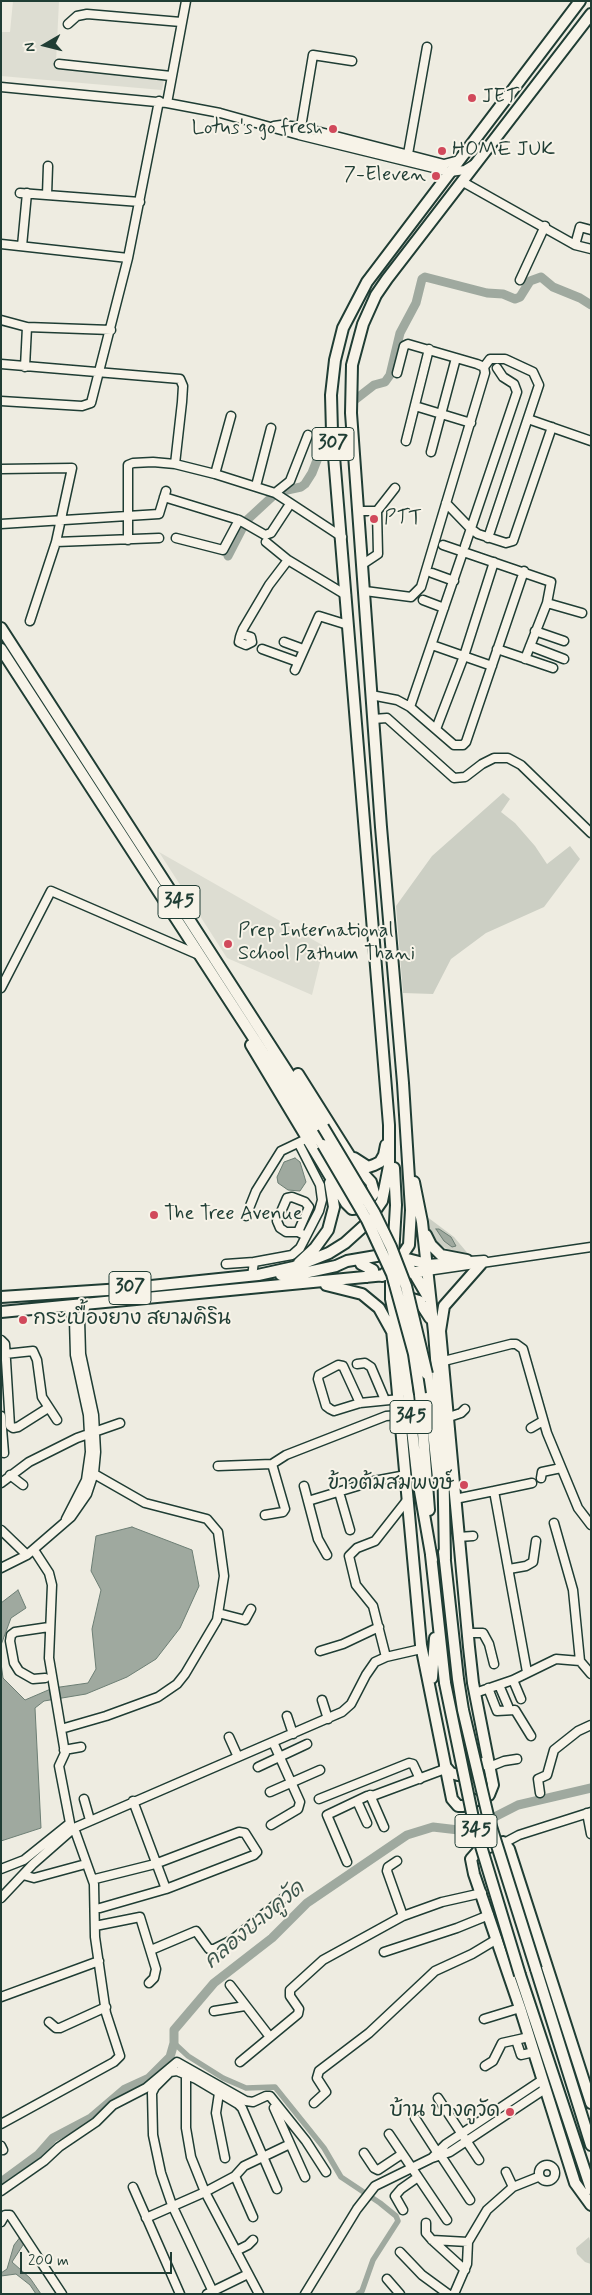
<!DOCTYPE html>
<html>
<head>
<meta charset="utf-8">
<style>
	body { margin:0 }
	#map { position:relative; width:592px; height:2295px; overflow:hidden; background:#eeece1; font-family:Mynerve,sans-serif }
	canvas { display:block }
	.frame { position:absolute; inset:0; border:2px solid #1f3d34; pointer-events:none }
	.north { position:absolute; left:20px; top:20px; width:50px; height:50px; -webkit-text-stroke:4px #f7f3e8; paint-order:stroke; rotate:262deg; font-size:14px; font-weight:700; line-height:20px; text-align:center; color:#1f3d34 }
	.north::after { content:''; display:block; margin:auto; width:18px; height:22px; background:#1f3d34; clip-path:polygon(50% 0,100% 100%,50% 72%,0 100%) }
	.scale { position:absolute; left:20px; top:2252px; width:152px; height:22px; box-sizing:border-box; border:2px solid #1f3d34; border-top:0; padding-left:6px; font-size:15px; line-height:18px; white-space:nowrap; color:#1f3d34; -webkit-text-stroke:4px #f7f3e8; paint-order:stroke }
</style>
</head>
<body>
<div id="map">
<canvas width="592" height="2295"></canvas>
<div class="frame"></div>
<div class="north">N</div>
<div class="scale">200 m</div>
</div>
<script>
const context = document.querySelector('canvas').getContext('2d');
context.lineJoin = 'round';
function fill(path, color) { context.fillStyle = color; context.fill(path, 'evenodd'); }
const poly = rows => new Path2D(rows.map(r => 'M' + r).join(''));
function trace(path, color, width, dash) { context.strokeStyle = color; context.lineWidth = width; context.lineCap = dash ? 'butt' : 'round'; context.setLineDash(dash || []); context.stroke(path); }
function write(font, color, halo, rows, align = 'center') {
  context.font = font + ' Mynerve,"Playpen Sans Thai",sans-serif'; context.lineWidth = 4; context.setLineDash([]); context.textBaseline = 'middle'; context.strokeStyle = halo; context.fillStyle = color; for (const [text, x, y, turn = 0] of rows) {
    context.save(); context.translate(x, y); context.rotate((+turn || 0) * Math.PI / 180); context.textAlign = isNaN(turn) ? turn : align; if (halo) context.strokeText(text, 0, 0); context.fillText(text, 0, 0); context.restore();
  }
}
const built = poly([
	[13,1,59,1,56,63,165,74,162,90,1,76,1,32,10,32],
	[159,852,324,946,312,995,227,958]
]);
const green = poly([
	[503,793,510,799,501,812,515,823,535,846,547,864,570,846,580,859,544,907,486,933,451,959,433,994,403,993,396,906,432,856],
	[426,1216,454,1237,470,1256,452,1252,437,1243,431,1234],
	[589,2237,591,2245,591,2264,585,2262,577,2254,576,2248]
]);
const water = poly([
	[295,1158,300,1162,306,1182,300,1191,288,1190,278,1183,277,1177,284,1162,295,1158],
	[436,1229,439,1229,451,1237,456,1246,452,1247,444,1241,436,1229],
	[132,1527,192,1550,199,1586,180,1628,156,1659,127,1677,86,1694,44,1701,35,1708,41,1828,1,1841,1,1663,3,1678,25,1700,53,1688,88,1683,96,1669,92,1629,101,1590,91,1571,96,1536,132,1527],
	[18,1590,26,1608,11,1618,1,1645,1,1603,18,1590],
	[21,2236,25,2242,12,2262,30,2278,41,2294,36,2294,30,2285,16,2274,1,2276,1,2273,7,2269,14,2245,21,2236]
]);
const canal = poly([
	[174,2043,188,2056,223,2078,246,2088,275,2087,324,2148,341,2177,380,2203,396,2216,398,2221,373,2260,362,2291,358,2294]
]);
const river = poly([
	[356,399,374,385,385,382,390,375,400,333,416,303,422,279,425,277,487,293,503,294,515,299,520,297,530,281,541,277,553,287,580,298,591,305],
	[278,492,301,487,305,484,312,473,328,432],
	[247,520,274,495],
	[228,556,244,525],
	[1,2182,38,2155,53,2138,91,2118,125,2089,149,2078,170,2057,174,2043,174,2030,214,1983,272,1938,307,1903,407,1835,433,1827,467,1831,518,1805,591,1788]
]);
const minor = poly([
	[68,24,77,16,87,14,181,22],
	[59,64,171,76],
	[1,87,167,103,220,113,299,135,450,172,465,170,473,165],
	[167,103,186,1],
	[274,126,281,125,301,127,444,164,459,160],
	[301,127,313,55,352,61],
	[408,154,427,47],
	[463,182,575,245,591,249],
	[20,193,140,202],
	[47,195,48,166],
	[1,244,128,258],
	[575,245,580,227,591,230],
	[22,246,27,193],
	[520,280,545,226],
	[1,320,27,327,111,330],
	[1,364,180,379,183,386,182,402,175,464],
	[25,367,27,327],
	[484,367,490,359,505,359,533,372,539,385,488,538],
	[1,401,82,406,91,403,128,258,159,101],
	[415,406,471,423],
	[528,419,591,441],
	[406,441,429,349],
	[431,452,456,358],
	[1,469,72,468,56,542,30,621],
	[215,474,231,416],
	[256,486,271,428],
	[275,493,290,481,308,435],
	[164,497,239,520,265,535,271,533,290,504],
	[446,503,471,529,478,534,506,543,513,541,552,427],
	[359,511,377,511,378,554,363,564],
	[377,511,395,488],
	[1,524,159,514,166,491],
	[176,538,223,550,239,520],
	[128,540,128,465,133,463,153,462,175,464,215,474,275,493,342,537],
	[56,542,159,538],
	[266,542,288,560],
	[443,545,551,582,547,603,525,659],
	[465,546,517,392,514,384,503,377,497,368],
	[432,573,454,581],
	[365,591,411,597,421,587,485,373,484,367,477,364,408,344,404,346,397,373],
	[423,600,444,608],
	[547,603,582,613],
	[535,631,564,641],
	[241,634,251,637,252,642,246,645,239,642,240,637,241,634,243,629,269,585,288,560,346,595],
	[284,642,303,649],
	[432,645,492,666],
	[530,646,564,659],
	[262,649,298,662],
	[497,649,553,668],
	[295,670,319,616,348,625],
	[371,695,397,700,410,707,454,745,463,745,466,742,524,571],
	[410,707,463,552],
	[373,719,387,718,454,778,465,777,482,764,494,758,508,758,521,765,591,833],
	[436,729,464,656,494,562],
	[1,988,51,891,199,955],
	[246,1216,256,1191,281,1151,302,1141],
	[298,1232,309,1207,305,1202,292,1197,287,1198,277,1221,280,1228,286,1232,298,1232,306,1236],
	[226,1264,254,1262],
	[427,1264,484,1260],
	[427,1271,591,1247],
	[252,1276,254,1262,292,1255,300,1248,319,1211,322,1200,320,1185,299,1144],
	[68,1306,72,1318,77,1320,82,1317,86,1305],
	[1,1340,5,1344,10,1426,13,1428,18,1427,48,1408],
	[5,1354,33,1351,37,1360,42,1397,57,1420],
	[444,1361,511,1344,516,1344,523,1349,547,1433,578,1508,591,1525],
	[357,1364,365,1363,371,1367,385,1400],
	[360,1403,343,1366,338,1365,319,1375,318,1379,326,1406,330,1409,334,1411,360,1403,400,1399],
	[1,1416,4,1453],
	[449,1417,461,1413,465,1409],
	[531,1428,543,1421],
	[218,1466,272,1464,286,1455,386,1416,400,1415],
	[10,1475,23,1485],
	[541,1478,542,1472,561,1468],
	[1,1483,29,1462,77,1438,120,1423],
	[304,1486,318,1539,327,1555],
	[339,1492,350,1530],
	[455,1499,494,1491],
	[308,1501,374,1481,406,1475],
	[265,1515,283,1512,285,1509,272,1464],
	[66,1519,86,1480,90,1452,88,1415,75,1355,74,1320],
	[554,1523,573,1590,580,1661],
	[1,1530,27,1555],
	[458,1537,473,1536],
	[1,1568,27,1555,71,1517,87,1494,94,1473,96,1452,94,1415,81,1354,80,1319],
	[509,1569,526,1566,533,1562,536,1541],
	[218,1613,245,1620,251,1609],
	[468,1633,483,1633,489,1644,494,1664],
	[320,1651,343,1644,379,1627],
	[386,1657,373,1606,356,1585,349,1556,357,1548,375,1541,408,1499],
	[527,1672,494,1491,532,1483],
	[45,1678,33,1679,19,1671,14,1663,10,1641,11,1635,15,1632,49,1627],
	[513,1680,521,1699],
	[499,1685,508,1706],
	[488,1688,497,1711,515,1710,531,1736],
	[475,1693,513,1680,556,1659,580,1661,591,1674],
	[322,1700,328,1719],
	[287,1716,293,1734],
	[61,1729,106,1716,158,1697,177,1684,185,1674,217,1620,224,1576,218,1532,207,1519,145,1503,89,1471],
	[229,1737,238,1757],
	[64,1750,81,1747],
	[258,1767,307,1744],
	[489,1767,504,1761,517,1759],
	[270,1792,320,1770],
	[540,1793,538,1779,547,1775,554,1750,578,1731,591,1725],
	[370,1795,384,1827],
	[84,1799,90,1820],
	[319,1799,409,1763,413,1764,420,1779],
	[133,1801,166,1889],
	[357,1801,367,1823],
	[587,1813,591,1834],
	[271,1825,298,1809,300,1802,273,1742],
	[504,1843,519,1835,591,1812],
	[397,1861,388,1867,387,1871,403,1916],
	[347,1862,327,1815,367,1796,375,1795,445,1769],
	[1,1869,24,1860,70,1823,59,1766,65,1753,49,1658,52,1585,49,1573,34,1550],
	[23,1875,34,1878,82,1865],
	[95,1879,155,1864,239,1832,245,1833,257,1852,254,1855,166,1889,100,1908],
	[1,1898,33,1864,74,1828,342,1712,351,1704,366,1675,375,1662,386,1657,421,1649],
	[95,1926,140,1917,156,1969,154,1978,149,1983],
	[151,1950,196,1931,209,1949,214,1949,232,1940,286,1896],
	[384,1952,457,1928,489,1915],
	[230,1985,270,2037],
	[1,1997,99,1961],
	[214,2011,245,2006],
	[484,2019,520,2008],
	[49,2022,56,2028,60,2028,106,2007],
	[516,2040,521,2055,534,2052],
	[240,2062,298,2014,299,2009,290,1996,290,1990,323,1960,403,1916,442,1902,482,1893],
	[485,2066,493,2061,502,2043,529,2037],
	[186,2074,186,2128,191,2157,205,2192,259,2294],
	[219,2093,216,2113,225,2158],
	[438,2098,479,2160],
	[314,2103,326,2092,317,2078,319,2071,369,2033,435,1971,472,1954,497,1939],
	[274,2108,305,2177],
	[415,2118,437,2152],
	[1,2124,114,2062,120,2056,106,2013,95,1937,94,1884,74,1828],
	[389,2134,447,2220],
	[1,2146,3,2150],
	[364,2153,374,2168,378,2170,402,2154],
	[441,2156,470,2200],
	[432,2158,446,2144,542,2080],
	'539 2173a8 8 0 1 1 16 0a8 8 0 1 1-16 0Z',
	[506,2172,513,2187],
	[235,2176,253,2217],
	[133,2187,180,2294],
	[1,2191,44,2161,59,2147,96,2122,113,2105,146,2088,177,2062,246,2101,253,2102,266,2096,270,2096,306,2141,326,2172],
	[403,2210,395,2196,401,2189,418,2177],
	[146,2218,205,2192,235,2176,244,2166,290,2144],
	[1,2222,5,2215,10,2215,62,2294],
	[426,2223,426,2233,432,2240,465,2270],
	[432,2240,468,2242],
	[236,2251,248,2245,253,2240],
	[400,2252,422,2275,448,2294],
	[387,2279,400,2294],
	[207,2294,248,2274],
	[214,2294,172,2205,161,2173,153,2135,152,2093,155,2087,170,2072,177,2071,196,2079,238,2104,242,2108,277,2189],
	[305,2294,357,2209,375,2186,432,2158,450,2152,545,2089],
	[454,2294,467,2264,468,2242,487,2210,513,2187,538,2177]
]);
const major = poly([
	[1,628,323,1127],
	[1,649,323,1145],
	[251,1045,346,1203,352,1209,364,1208,374,1193,371,1182,356,1166,298,1074],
	[354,1158,368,1167,374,1165,380,1162,384,1155,386,1145],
	[414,1182,422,1222,434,1332,443,1449,445,1559],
	[426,1235,431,1245,441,1255,467,1260],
	[393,1256,396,1205,394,1168],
	[394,1259,405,1264,414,1273,428,1297],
	[299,1263,315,1248,328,1230,334,1207,330,1183],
	[361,1264,373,1270,367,1277],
	[391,1272,391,1299,405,1367,417,1474,432,1560],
	[281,1275,304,1273,336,1266,347,1261,388,1254,427,1264],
	[382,1276,399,1260,409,1245,411,1210,403,1083,381,827,351,413,352,365,363,324,376,295,387,279,591,14],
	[326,1285,362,1294,379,1308,394,1335],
	[1,1297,122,1289,258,1275,294,1267,329,1253,345,1243,366,1224,382,1201,389,1166,389,1125,332,432,331,395,335,360,343,328,367,282,580,1],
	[402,1300,409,1298,419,1301,430,1318],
	[1,1312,427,1271],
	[392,1329,421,1645,452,1799,458,1806,463,1806,489,1795,493,1785,473,1683,469,1647,440,1331,444,1306,481,1264],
	[427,1374,438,1478],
	[420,1394,429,1510],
	[444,1552,458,1679],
	[431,1555,445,1683],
	[432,1678,435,1638],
	[445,1766,451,1773,458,1775,478,1769,483,1763],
	[536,1969,591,2145],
	[520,1975,591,2189],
	[591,2103,509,1849,503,1842,478,1851,471,1859,474,1874,520,2008,575,2183,591,2205]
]);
const majorBridge = poly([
	[323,1127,374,1212,391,1247,406,1286,427,1374],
	[323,1145,367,1220,392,1274,414,1354,420,1394],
	[458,1679,463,1710,489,1820,536,1969],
	[445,1683,474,1823,520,1975]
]);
const markers = [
	[472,98,5,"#d1495b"],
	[333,129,5,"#d1495b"],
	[442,151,5,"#d1495b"],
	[436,176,5,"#d1495b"],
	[374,519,5,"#d1495b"],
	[228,944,5,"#d1495b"],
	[154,1215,5,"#d1495b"],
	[23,1320,5,"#d1495b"],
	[464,1485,5,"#d1495b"],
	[510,2112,5,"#d1495b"]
];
const shields = [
	[333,444,42],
	[179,902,42],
	[130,1288,42],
	[411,1417,42],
	[476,1831,42]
];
const shieldNames = [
	["307",333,444],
	["345",179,902],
	["307",130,1288],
	["345",411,1417],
	["345",476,1831]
];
const poiNames = [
	["JET",482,98],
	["Lotus's go fresh",323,129,"right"],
	["HOME JUK",452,151],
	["7-Eleven",426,176,"right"],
	["PTT",384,519],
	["Prep International",238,932],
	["School Pathum Thani",238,955],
	["The Tree Avenue",164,1215],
	["กระเบื้องยาง สยามคิริน",33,1320],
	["ข้าวต้มสมพงษ์",454,1485,"right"],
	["บ้าน บางคูวัด",500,2112,"right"]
];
const waterNames = [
	["คลองบางคูวัด",255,1926,-40]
];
fill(built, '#ddddd2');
fill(green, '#cccfc4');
fill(water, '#9fa99f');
trace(water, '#6c7e74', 1);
trace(canal, '#9fa99f', 5.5);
trace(river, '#9fa99f', 9);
trace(minor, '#1f3d34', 11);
trace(major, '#1f3d34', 14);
trace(minor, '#f7f3e8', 8);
trace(major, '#f7f3e8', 10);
trace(majorBridge, '#1f3d34', 14, []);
trace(majorBridge, '#f7f3e8', 10);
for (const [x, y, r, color] of markers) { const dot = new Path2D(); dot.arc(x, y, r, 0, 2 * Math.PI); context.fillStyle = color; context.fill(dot); trace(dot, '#f7f3e8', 2); }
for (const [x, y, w] of shields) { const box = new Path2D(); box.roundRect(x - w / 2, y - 16.5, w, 33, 4); context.fillStyle = '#f7f3e8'; context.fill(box); trace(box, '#1f3d34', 1); }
write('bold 19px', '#1f3d34', null, shieldNames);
write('20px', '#1f3d34', '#f7f3e8', poiNames, 'left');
write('italic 21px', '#3f584f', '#f7f3e8', waterNames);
</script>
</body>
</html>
